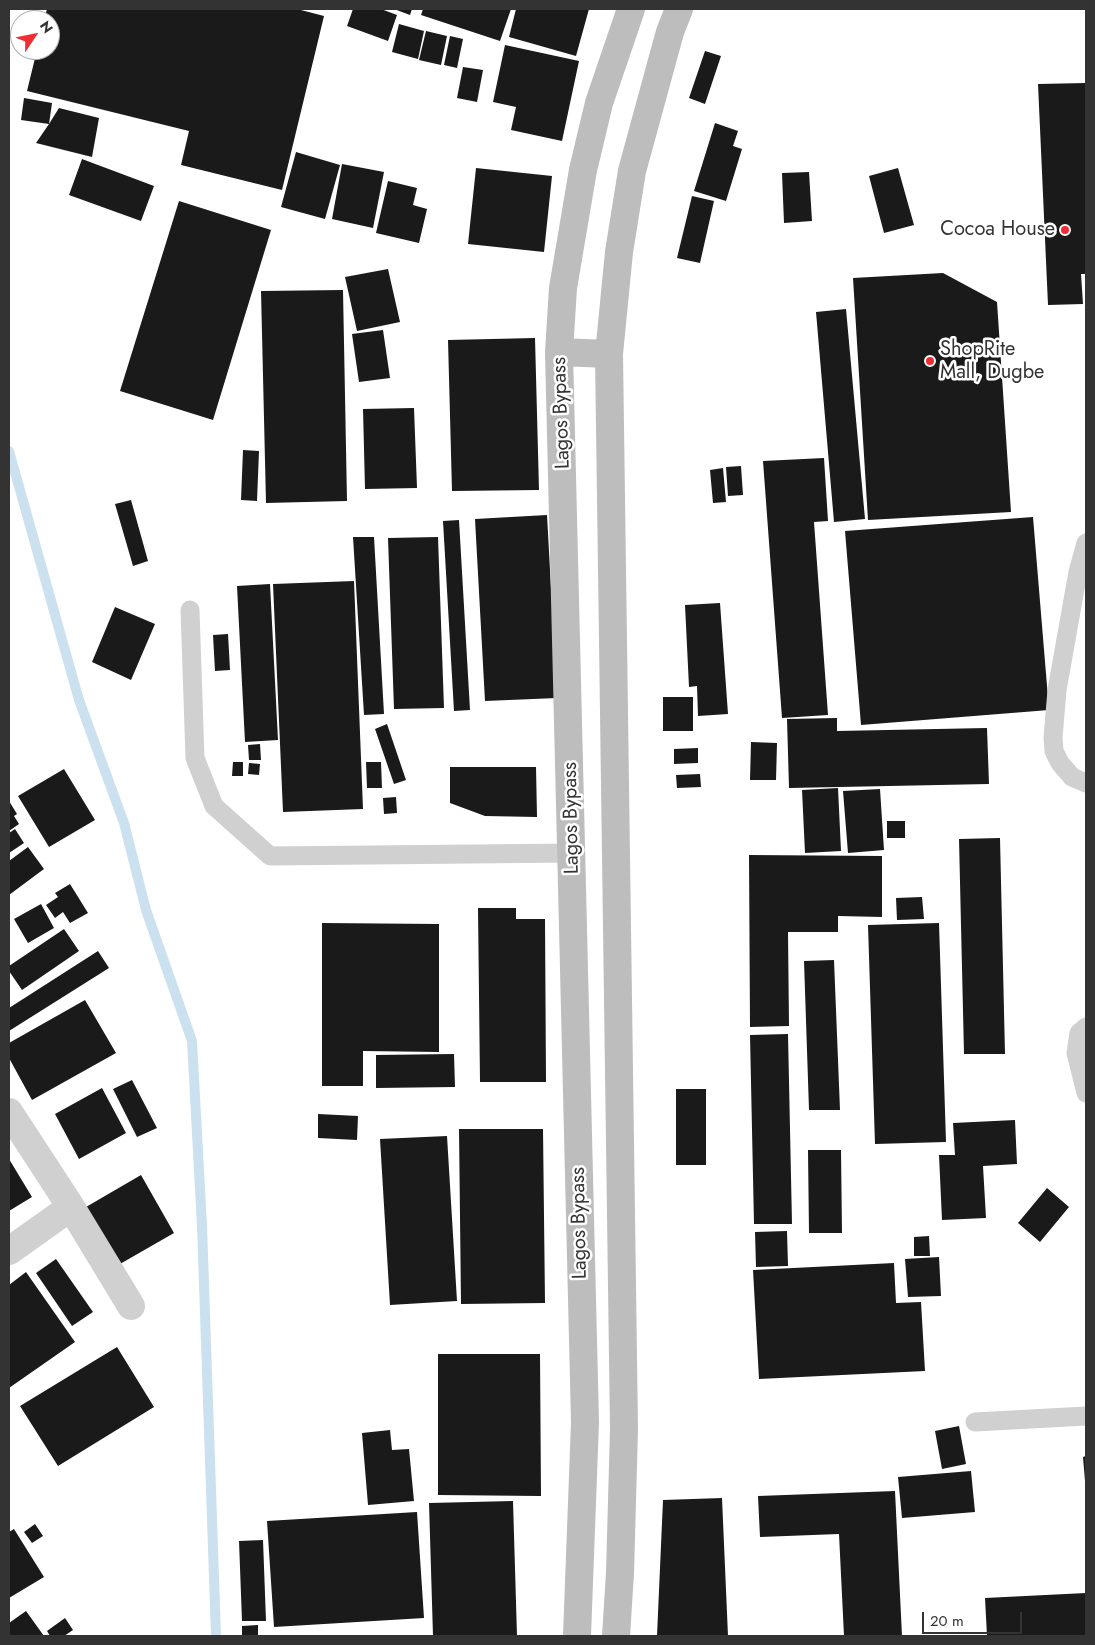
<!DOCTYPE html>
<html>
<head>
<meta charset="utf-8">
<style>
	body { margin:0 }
	#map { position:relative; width:1095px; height:1645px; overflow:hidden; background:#fff; font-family:Jost,sans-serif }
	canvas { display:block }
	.frame { position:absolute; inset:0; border:10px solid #333; pointer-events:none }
	.north { position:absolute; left:10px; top:10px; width:50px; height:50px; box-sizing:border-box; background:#fff; border:1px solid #adadad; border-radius:50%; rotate:56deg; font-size:14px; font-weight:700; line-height:20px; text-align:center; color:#333 }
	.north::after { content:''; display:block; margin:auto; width:18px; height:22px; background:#f22c33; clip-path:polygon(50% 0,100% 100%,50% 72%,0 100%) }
	.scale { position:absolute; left:922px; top:1612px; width:100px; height:22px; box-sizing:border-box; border:2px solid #333; border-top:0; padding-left:6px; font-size:15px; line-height:18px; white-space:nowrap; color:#333; -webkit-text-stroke:4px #fff; paint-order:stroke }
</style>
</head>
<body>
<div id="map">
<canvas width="1095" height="1645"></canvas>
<div class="frame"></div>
<div class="north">N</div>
<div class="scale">20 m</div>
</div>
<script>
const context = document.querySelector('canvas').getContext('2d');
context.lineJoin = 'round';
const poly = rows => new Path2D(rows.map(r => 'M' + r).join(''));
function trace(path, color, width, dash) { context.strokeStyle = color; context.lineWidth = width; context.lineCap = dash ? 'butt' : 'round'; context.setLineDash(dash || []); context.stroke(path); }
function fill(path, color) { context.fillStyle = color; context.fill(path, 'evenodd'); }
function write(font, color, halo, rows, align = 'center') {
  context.font = font + ' Jost,sans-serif'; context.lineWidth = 5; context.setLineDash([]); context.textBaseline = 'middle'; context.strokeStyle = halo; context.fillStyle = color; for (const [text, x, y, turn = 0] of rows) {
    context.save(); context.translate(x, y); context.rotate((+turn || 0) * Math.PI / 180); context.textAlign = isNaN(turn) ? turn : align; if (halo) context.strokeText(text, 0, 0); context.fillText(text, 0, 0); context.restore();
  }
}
const stream = poly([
	[9,451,79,700,124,823,146,910,192,1041,202,1226,216,1636]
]);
const building = poly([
	[47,9,297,9,324,16,282,190,181,165,189,131,27,91,37,50,50,50,50,20,44,20],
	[353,9,381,9,397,15,388,41,347,26],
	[394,9,412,9,410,15],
	[423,9,511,9,500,41,421,15],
	[516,9,589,9,576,56,509,37],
	[399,24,424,31,418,59,392,52],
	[426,31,447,36,441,65,419,60],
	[450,36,463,39,457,68,444,65],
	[505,45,579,61,562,141,511,130,516,107,493,102],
	[705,51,721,56,705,104,689,98],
	[463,67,483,70,477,102,457,98],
	[1086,83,1086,274,1081,274,1083,304,1048,305,1038,84],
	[24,98,52,103,49,124,59,108,99,118,92,157,36,143,49,124,21,120],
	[715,123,738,131,733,146,742,149,726,201,694,191],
	[296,152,340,165,325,219,281,207],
	[82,159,154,186,141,221,69,195],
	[342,164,384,172,373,228,332,219],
	[476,168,552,176,544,252,468,244],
	[898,168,914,225,884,233,869,176],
	[809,172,812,221,784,223,782,173],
	[388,181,417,188,413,205,427,209,419,243,376,233],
	[692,196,714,201,700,263,677,258],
	[179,201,271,230,213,420,120,391],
	[388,269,400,322,357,331,345,277],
	[943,273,997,302,1011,512,868,520,853,278],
	[343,290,347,501,266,503,261,291],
	[846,309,865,519,834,522,816,312],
	[383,330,390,378,359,382,352,334],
	[535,338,539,490,452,491,448,340],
	[414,408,417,488,365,489,363,409],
	[243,450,259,451,257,501,241,500],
	[824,458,828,521,814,522,828,715,782,718,763,461],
	[741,466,743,495,728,496,726,467],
	[723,468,726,502,713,503,710,470],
	[131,500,148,561,133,566,115,504],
	[547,515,557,698,485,701,475,519],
	[1033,517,1049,710,861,725,845,531],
	[459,520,470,710,454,711,443,521],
	[353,537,374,537,384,714,364,715],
	[438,537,444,708,394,709,388,538],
	[354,581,363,809,283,812,273,584],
	[270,584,278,740,245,742,237,586],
	[720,603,728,714,698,716,697,686,689,687,685,605],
	[115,607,155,624,131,680,92,662],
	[228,634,230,670,215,671,213,635],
	[663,697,693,697,693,731,663,731],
	[837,718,837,731,987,728,989,784,789,788,787,719],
	[387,724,406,780,394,784,375,729],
	[751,742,777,743,776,780,750,780],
	[260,744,261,760,249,760,248,745],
	[698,748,698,763,674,764,674,749],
	[233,762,243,762,243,776,232,776],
	[366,762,381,762,382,788,367,788],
	[249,763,260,764,259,775,248,774],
	[450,767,536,767,537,817,485,816,450,803],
	[64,769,95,820,49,847,18,796],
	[700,774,701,787,677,788,676,775],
	[838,788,841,851,805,853,802,790],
	[880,789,884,850,848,853,843,791],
	[396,797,397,813,384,814,383,798],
	[9,801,17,814,14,816,19,824,9,831],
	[887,821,905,821,905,838,887,838],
	[15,829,24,843,9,853,9,833],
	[1000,838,1005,1054,964,1054,959,839],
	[28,847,44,869,9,895,9,861],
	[749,855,882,856,882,917,838,916,838,932,788,932,789,1026,750,1027],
	[70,884,88,913,70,923,63,912,55,918,46,905,58,897,55,893],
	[922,897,924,919,897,920,896,898],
	[41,904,54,928,28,943,14,919],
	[478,908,516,908,516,919,545,919,546,1082,480,1082],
	[322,923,439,924,439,1052,363,1051,363,1086,322,1086],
	[939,923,946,1142,875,1144,868,925],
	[64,929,79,951,22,990,9,971,9,966],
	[98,951,109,968,9,1031,9,1008],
	[834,960,840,1110,809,1110,804,961],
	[85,1000,116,1053,32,1100,9,1058,9,1043],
	[788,1034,792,1224,754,1224,750,1035],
	[454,1054,455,1087,376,1088,376,1055],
	[132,1080,157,1128,137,1137,113,1089],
	[102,1088,126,1133,79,1159,55,1114],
	[676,1089,706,1089,706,1165,676,1165],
	[318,1114,358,1116,357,1140,318,1138],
	[1015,1120,1017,1164,983,1166,986,1218,942,1220,939,1155,955,1155,953,1123],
	[459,1129,543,1129,545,1303,461,1304],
	[447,1136,457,1301,390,1305,380,1139],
	[808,1150,841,1150,842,1233,809,1233],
	[9,1159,32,1197,9,1211],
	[141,1175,174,1233,120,1264,86,1207],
	[1047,1188,1069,1207,1040,1242,1018,1223],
	[787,1231,788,1266,756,1267,755,1232],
	[929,1236,930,1256,914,1256,914,1237],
	[939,1257,941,1296,908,1297,905,1259],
	[56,1259,93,1312,72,1326,36,1273],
	[894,1263,896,1303,921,1302,925,1371,759,1379,753,1270],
	[26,1272,75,1342,9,1388,9,1285],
	[117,1347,154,1407,58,1466,20,1406],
	[438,1354,540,1354,541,1496,438,1495],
	[959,1426,966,1464,942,1469,935,1431],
	[390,1430,392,1450,409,1449,414,1501,368,1505,362,1433],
	[1086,1456,1086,1481,1085,1481,1083,1457],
	[971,1471,975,1512,902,1518,898,1477],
	[895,1491,902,1636,844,1636,839,1534,760,1537,758,1496],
	[722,1498,728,1636,657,1636,663,1500],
	[513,1501,517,1636,433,1636,429,1503],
	[417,1512,424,1618,274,1627,267,1521],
	[35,1524,43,1536,32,1543,24,1532],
	[14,1529,44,1577,9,1598,9,1532],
	[263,1540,266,1621,242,1621,239,1541],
	[1086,1593,1086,1636,987,1636,985,1598],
	[26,1611,44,1636,9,1636,9,1623],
	[65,1618,73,1630,64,1636,50,1636,47,1631],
	[258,1625,258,1636,242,1636,242,1626]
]);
const service = poly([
	[1086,543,1078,572,1057,690,1053,738,1054,751,1060,763,1072,777,1086,783],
	[190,610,195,758,214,806,270,856,573,853],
	[1086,1027,1079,1033,1076,1053,1086,1093],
	[975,1422,1086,1416]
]);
const minor = poly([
	[9,1112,71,1207,131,1306],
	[9,1251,71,1207]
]);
const secondary = poly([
	[559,352,609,354],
	[577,1636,585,1422,559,352,563,288,583,170,599,103,631,9],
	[616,1636,620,1573,624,1429,609,354,619,252,632,171,670,32,679,9]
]);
const markers = [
	[1065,230,5,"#f22c33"],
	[930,361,5,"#f22c33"]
];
const poiNames = [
	["Cocoa House",1055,230],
	["ShopRite",940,350,"left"],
	["Mall, Dugbe",940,373,"left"]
];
const streetNames = [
	["Lagos Bypass",562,413,-92],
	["Lagos Bypass",572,818,-91],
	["Lagos Bypass",580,1223,-91]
];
trace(stream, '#cce1f0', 10);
fill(building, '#1a1a1a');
trace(service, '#d0d0d0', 19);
trace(minor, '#d0d0d0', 28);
trace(secondary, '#bdbdbd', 28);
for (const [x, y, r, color] of markers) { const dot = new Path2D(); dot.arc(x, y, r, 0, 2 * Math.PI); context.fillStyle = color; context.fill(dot); trace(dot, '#fff', 2); }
write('20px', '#333', '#fff', poiNames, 'right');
write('20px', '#333', '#fff', streetNames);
</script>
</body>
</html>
